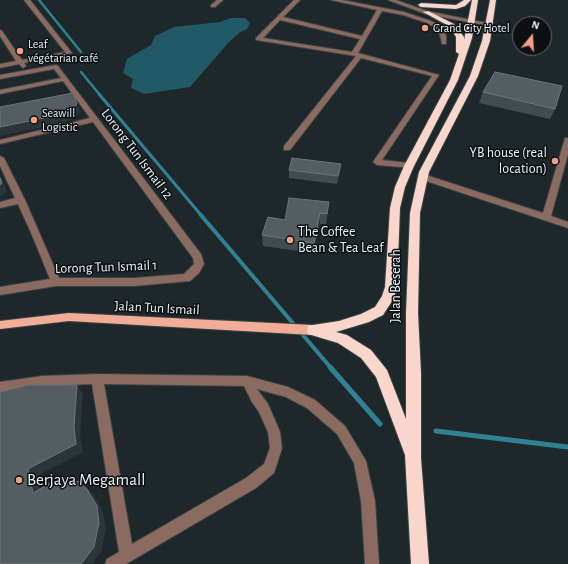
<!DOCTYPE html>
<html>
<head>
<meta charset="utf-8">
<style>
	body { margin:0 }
	#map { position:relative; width:568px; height:564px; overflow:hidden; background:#1e282b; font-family:"Alegreya Sans",sans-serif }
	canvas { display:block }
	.north { position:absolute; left:512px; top:16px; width:40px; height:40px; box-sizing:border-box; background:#0c1012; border:1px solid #656a6c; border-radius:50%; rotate:18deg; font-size:11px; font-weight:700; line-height:16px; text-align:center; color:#ebf2f3 }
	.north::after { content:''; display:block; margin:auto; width:14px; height:18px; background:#f39f86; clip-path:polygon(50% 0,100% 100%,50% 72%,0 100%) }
</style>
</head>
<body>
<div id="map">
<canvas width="568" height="564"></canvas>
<div class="north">N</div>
</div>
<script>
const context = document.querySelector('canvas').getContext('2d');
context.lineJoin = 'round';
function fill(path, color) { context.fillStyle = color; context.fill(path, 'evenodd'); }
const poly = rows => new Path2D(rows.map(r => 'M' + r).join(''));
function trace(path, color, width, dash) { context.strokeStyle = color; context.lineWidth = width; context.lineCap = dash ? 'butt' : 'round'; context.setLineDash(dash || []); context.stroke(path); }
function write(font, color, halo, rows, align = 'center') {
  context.font = font + ' "Alegreya Sans",sans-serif'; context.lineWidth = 3; context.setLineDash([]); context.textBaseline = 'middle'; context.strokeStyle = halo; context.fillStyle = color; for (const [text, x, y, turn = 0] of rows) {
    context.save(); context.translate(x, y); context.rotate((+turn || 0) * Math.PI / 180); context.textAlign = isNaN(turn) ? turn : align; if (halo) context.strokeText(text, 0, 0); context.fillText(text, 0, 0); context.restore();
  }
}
const forest = poly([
	[231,18,245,18,250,23,247,29,239,33,228,43,190,87,144,94,131,88,133,79,123,73,127,59,151,45,155,36,174,27,220,22]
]);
const streamFar3 = poly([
	[39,0,81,52],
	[81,72,100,95]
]);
const streamFar2 = poly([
	[99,94,201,215]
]);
const streamFar1 = poly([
	[200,214,331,368]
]);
const stream = poly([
	[330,367,380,424],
	[436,431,568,447]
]);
const minor = poly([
	[24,0,30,0,72,53,24,63,26,66,23,68,19,64,0,68,0,64,16,61,0,36,0,30,2,31,22,60,65,52,24,0],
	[217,0,223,0,215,7,211,7,211,5,217,0],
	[294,0,300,0,283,17,362,36,377,10,331,0,342,0,404,12,431,21,440,26,446,35,446,44,442,44,440,35,436,28,427,23,403,15,382,11,358,53,439,75,382,160,409,163,413,166,412,168,377,165,373,162,432,76,361,58,290,150,284,150,284,146,356,56,256,40,256,38,294,0],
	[280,20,360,39,352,52,263,38,280,20],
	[388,0,396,0,427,11,492,24,489,26,426,14,388,0],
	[56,65,58,66,201,254,204,264,199,273,190,281,134,286,56,286,0,295,0,287,50,279,32,235,18,204,0,208,0,202,15,198,0,166,0,156,4,158,25,200,59,278,134,278,184,274,194,264,193,258,93,122,0,144,0,140,90,118,63,81,0,94,0,90,61,78,54,69,0,79,0,75,56,65],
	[565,138,568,138,568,154,551,216,568,222,568,228,420,179,419,177,423,174,426,175,543,213,565,138],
	[97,374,247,376,288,387,315,400,345,426,366,461,375,501,379,564,365,564,361,501,354,463,337,434,307,408,286,397,257,389,268,404,280,432,282,448,274,473,256,488,126,564,105,564,107,559,119,552,92,384,42,386,0,392,0,382,42,376,97,374],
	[104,384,244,386,252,402,259,412,268,432,270,448,264,464,246,478,132,544,104,384]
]);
const major = poly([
	[69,313,313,325,317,327,318,330,317,333,313,335,69,321,0,329,0,321,69,313]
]);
const highway = poly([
	[464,0,471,0,465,6,456,9,421,7,418,5,421,3,456,5,464,0],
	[472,0,478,0,472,38,458,80,414,166,405,187,400,208,397,287,394,298,383,315,369,322,336,332,347,335,371,350,387,370,406,419,406,313,410,213,419,172,470,76,482,41,490,0,496,0,490,41,478,76,429,172,420,213,418,313,421,373,421,458,429,564,411,564,405,455,376,377,361,358,338,343,308,334,307,330,308,326,313,325,339,321,361,314,375,307,382,296,385,287,390,208,395,187,404,166,450,80,459,54,456,52,456,37,449,26,423,12,428,11,454,24,464,37,464,40,472,0]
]);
const wall = poly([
	[483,92,555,109,550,119,479,103],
	[289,170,340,172,337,184,289,178],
	[289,198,328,213,326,224,320,224,313,253,263,246,262,235,285,220]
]);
const shadedWall = poly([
	[77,104,80,112,75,118,62,123,0,136,0,127],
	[341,164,340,172,337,184,338,176],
	[0,176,7,191,0,197],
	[329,202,328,213,326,224,327,214],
	[320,213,320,224,313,253,314,243],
	[77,385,83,394,80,435,83,452,37,476,42,500,33,493,28,469,74,427],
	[87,489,94,495,103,512,106,529,101,552,92,564,81,564]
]);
const building = poly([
	[495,72,562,86,555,109,483,92,495,72],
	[73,93,77,104,72,109,59,115,0,127,0,107,73,93],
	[292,158,341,164,338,176,289,170,292,158],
	[0,178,2,183,0,185,0,178],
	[289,198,329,202,327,214,320,213,314,243,262,235,268,217,285,220,289,198],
	[28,385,77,385,74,427,76,444,28,469,33,493,53,481,66,478,79,482,87,489,97,506,99,523,94,547,81,564,0,564,0,392,28,385]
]);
const markers = [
	[425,28,4,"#f39f86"],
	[20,51,4,"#f39f86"],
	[34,120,4,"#f39f86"],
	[555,161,4,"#f39f86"],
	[290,240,4,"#f39f86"],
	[19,480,4,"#f39f86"]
];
const farPoinames = [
	["Grand City Hotel",433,28],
	["Leaf",28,44],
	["végétarian café",28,58],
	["Seawill",42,113],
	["Logistic",42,127]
];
const poiNames = [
	["YB house (real",547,153],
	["location)",547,169],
	["The Coffee",298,232,"left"],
	["Bean & Tea Leaf",298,248,"left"]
];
const streetNames = [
	["Lorong Tun Ismail 12",137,154,53],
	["Lorong Tun Ismail 1",106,267,-2],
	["Jalan Beserah",396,286,-90],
	["Jalan Tun Ismail",157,308,3]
];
const nearPoinames = [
	["Berjaya Megamall",27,480]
];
fill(forest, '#225967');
trace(streamFar3, '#318094', 2.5);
trace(streamFar2, '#318094', 3);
trace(streamFar1, '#318094', 4);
trace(stream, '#318094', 5);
trace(minor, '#3b4447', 2);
trace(major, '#3b4447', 2);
trace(highway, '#3b4447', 2);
fill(minor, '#8b6a60');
fill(major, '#f2ad99');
fill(highway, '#f8d6cc');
fill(wall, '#424c4f');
fill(shadedWall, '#2c3639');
fill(building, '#545d61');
trace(building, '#6c7578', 1);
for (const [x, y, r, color] of markers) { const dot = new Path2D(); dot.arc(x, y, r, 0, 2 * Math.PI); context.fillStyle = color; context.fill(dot); trace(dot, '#0c1012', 1.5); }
write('12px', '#ebf2f3', '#0c1012', farPoinames, 'left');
write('14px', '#ebf2f3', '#0c1012', poiNames, 'right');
write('14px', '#ebf2f3', '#0c1012', streetNames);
write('17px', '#ebf2f3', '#0c1012', nearPoinames, 'left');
</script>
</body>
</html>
